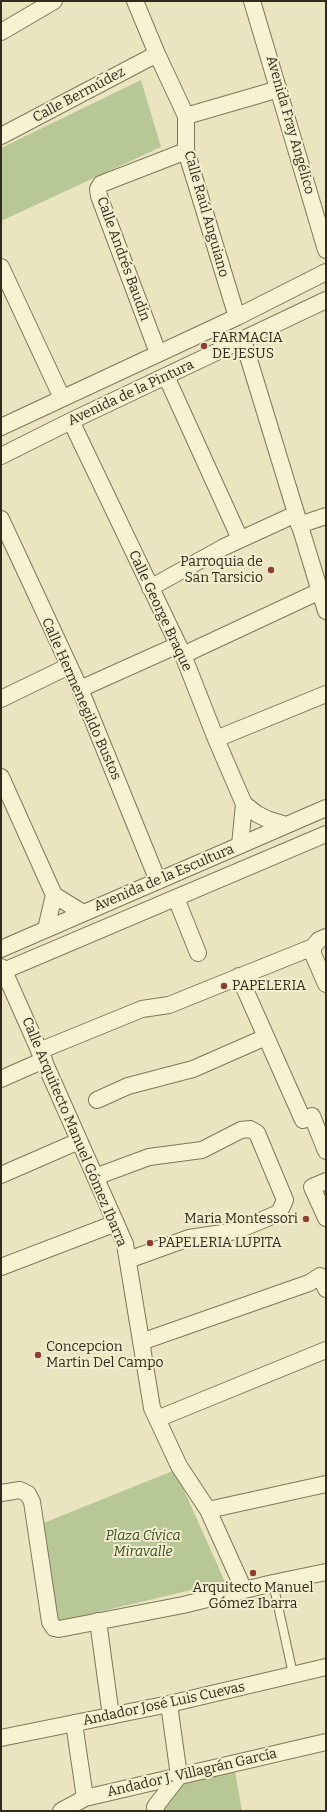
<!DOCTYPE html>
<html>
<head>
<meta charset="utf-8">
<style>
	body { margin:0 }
	#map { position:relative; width:327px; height:1812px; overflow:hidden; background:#eae5c0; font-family:Bitter,serif }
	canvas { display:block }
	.frame { position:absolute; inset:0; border:2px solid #322b1d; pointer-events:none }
</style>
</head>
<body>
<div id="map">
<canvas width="327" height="1812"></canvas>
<div class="frame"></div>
</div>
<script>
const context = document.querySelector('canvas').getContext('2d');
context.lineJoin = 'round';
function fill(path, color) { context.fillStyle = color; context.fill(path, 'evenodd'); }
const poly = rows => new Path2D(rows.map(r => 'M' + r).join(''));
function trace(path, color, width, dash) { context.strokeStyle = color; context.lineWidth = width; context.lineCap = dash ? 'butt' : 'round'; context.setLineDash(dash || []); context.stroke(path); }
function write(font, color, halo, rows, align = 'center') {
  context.font = font + ' Bitter,serif'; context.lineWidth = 4; context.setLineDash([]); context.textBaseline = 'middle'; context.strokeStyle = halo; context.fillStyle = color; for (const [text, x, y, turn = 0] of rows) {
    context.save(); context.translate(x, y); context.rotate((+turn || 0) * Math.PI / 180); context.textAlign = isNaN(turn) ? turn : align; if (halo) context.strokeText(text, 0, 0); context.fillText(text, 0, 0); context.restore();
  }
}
const green = poly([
	[141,80,161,147,1,221,1,148],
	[175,1470,225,1582,56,1622,41,1524],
	[234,1766,242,1811,159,1811,179,1780]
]);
const lane = poly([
	[273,1583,293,1674]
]);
const street = poly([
	[135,1,157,54,186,116,186,151,237,317],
	[252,1,326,250],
	[1,32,54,1],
	[186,116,279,89],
	[1,136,157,54],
	[1,267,62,398],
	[243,340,326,611],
	[158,353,99,196,98,189,101,184,186,151],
	[166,376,240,539],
	[71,421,183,655,216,739,244,804,257,814,269,820,286,825],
	[1,427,237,317,326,272],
	[1,456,71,421,326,300],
	[1,519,80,689,158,881],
	[299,525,326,516],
	[150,588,224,547,296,514],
	[183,655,320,591],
	[80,689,178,645],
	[1,699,69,666],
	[216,739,326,694],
	[1,777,54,895,83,913],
	[240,845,244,804],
	[176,898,198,953],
	[46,929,54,895],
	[313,947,313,954,326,984],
	[1,949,326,808],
	[1,967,4,971,125,1244,152,1408,179,1466,208,1510,244,1590],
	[1,972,326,834],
	[239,976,303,1120,312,1116,326,1151],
	[39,1051,142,1009,169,1005,313,947,319,940,326,937],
	[1,1079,44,1060],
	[97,1100,128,1086,193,1069,266,1037],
	[1,1175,79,1141],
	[95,1177,149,1157,202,1150,241,1130,250,1129,257,1133,285,1200,279,1213,236,1231,189,1238,128,1260],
	[326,1181,312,1187,326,1218],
	[1,1267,116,1223],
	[141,1342,309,1283,320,1276,326,1289],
	[157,1419,326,1350],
	[1,1493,20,1490,28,1494,32,1502,50,1622,54,1628,59,1629,183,1605,273,1583,326,1572],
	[208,1510,326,1484],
	[98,1621,111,1716],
	[74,1723,85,1798],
	[1,1738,169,1704,326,1667],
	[61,1811,85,1798,326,1742],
	[156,1811,155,1807,179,1776,169,1704]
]);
const markers = [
	[204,346,4,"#8c3f2e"],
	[271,570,4,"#8c3f2e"],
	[224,986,4,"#8c3f2e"],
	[306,1219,4,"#8c3f2e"],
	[150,1243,4,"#8c3f2e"],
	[38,1355,4,"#8c3f2e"],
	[253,1573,4,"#8c3f2e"]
];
const streetNames = [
	["Calle Bermúdez",79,95,-28],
	["Avenida Fray Angélico",290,125,74],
	["Calle Raúl Anguiano",206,214,74],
	["Calle Andrés Baudín",123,259,70],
	["Avenida de la Pintura",131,393,-25],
	["Calle George Braque",160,611,65],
	["Calle Hermenegildo Bustos",81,699,66],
	["Avenida de la Escultura",164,878,-23],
	["Calle Arquitecto Manuel Gómez Ibarra",74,1132,67],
	["Andador José Luis Cuevas",164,1704,-12],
	["Andador J. Villagrán García",192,1773,-13]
];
const poiNames = [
	["FARMACIA",212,338],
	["DE JESUS",212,354],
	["Parroquia de",263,562,"right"],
	["San Tarsicio",263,578,"right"],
	["PAPELERIA",232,986],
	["Maria Montessori",298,1219,"right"],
	["PAPELERIA LUPITA",158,1243],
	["Concepcion",46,1347],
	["Martin Del Campo",46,1363],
	["Arquitecto Manuel",253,1588,"center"],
	["Gómez Ibarra",253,1604,"center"]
];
const parkNames = [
	["Plaza Cívica",143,1536],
	["Miravalle",143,1552]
];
fill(green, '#b7c795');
trace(lane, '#817659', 10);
trace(street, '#817659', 18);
trace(lane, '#f6f2d2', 8);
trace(street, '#f6f2d2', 16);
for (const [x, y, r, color] of markers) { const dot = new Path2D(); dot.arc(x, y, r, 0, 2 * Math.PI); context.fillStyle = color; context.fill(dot); trace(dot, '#f2eece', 1.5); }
write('14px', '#322b1d', '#f2eece', streetNames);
write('14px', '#322b1d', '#f2eece', poiNames, 'left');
write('italic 14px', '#3b4d25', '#f2eece', parkNames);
</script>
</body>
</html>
